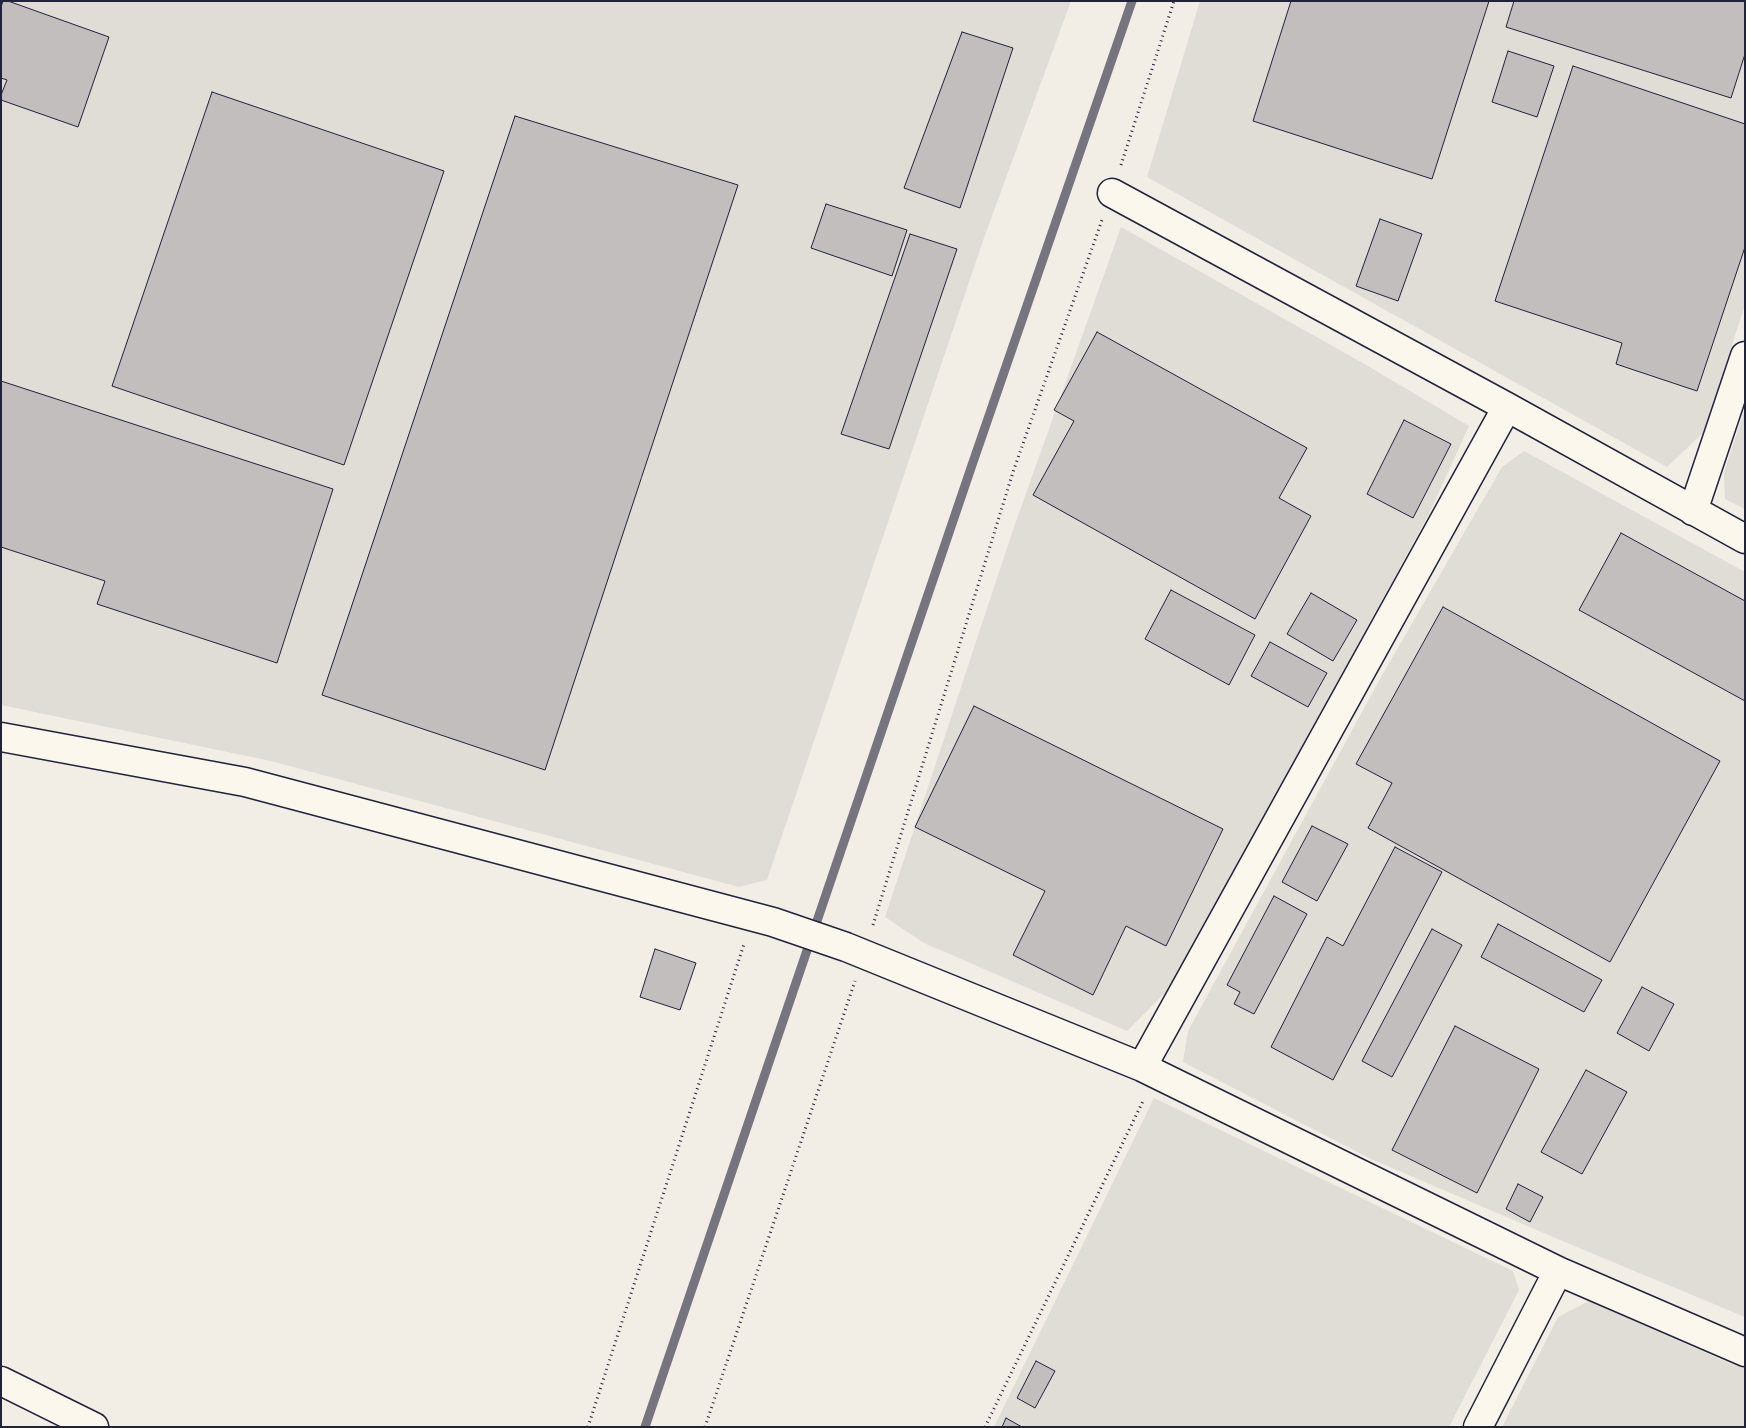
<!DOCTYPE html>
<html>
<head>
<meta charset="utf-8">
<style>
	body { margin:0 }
	#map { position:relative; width:1746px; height:1428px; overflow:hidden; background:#f2eee5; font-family:"Shantell Sans",sans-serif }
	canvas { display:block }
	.frame { position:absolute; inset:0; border:2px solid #22223b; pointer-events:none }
</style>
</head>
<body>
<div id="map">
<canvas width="1746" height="1428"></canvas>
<div class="frame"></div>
</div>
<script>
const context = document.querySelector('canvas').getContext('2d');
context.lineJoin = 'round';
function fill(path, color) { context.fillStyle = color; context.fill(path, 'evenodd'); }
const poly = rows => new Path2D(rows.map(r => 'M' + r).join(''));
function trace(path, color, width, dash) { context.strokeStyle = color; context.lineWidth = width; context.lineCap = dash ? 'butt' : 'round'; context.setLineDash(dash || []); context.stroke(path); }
const built = poly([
	[1,1,1071,1,985,235,767,880,739,887,271,761,1,705],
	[1200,1,1745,1,1745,305,1703,433,1667,467,1147,177],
	[1121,227,1361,362,1469,426,1429,514,1169,989,1127,1031,924,943,885,917,1014,527],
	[1745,409,1745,509,1725,499,1724,472],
	[1524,451,1745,572,1745,1317,1572,1245,1371,1159,1183,1062,1188,1031,1380,679,1502,467],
	[1154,1098,1513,1271,1519,1290,1449,1427,994,1427],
	[1589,1301,1731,1364,1745,1368,1745,1427,1502,1427,1558,1317]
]);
const stream = poly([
	[645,1427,972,465,1132,1]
]);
const building = poly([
	[3,1,8,1,109,37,78,127,1,100,1,95,7,80,1,78,1,7,3,1],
	[1291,1,1489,1,1432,179,1253,121,1291,1],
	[1514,1,1745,1,1745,54,1731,98,1506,27,1514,1],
	[962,32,1013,48,960,208,904,188,962,32],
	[1508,51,1554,66,1537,117,1492,102,1508,51],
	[1573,66,1745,124,1745,247,1697,391,1616,364,1622,343,1495,301,1573,66],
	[212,92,444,171,344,465,112,386,212,92],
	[515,116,738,185,545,770,322,695,515,116],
	[826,204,907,230,892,276,811,248,826,204],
	[1380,219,1422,234,1398,301,1356,286,1380,219],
	[910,234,957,249,889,449,841,434,910,234],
	[1097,332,1307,448,1279,498,1311,516,1255,619,1033,495,1074,421,1054,410,1097,332],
	[1,381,333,489,277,663,97,604,105,581,1,547,1,381],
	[1404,420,1451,444,1413,518,1367,494,1404,420],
	[1621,533,1745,601,1745,701,1579,610,1621,533],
	[1171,590,1255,635,1229,685,1145,639,1171,590],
	[1311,593,1357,620,1333,661,1287,634,1311,593],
	[1443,607,1720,761,1610,962,1368,828,1392,783,1356,764,1443,607],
	[1270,642,1327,673,1308,707,1251,676,1270,642],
	[974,706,1223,829,1166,946,1126,926,1093,995,1013,955,1045,891,915,827,974,706],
	[1312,826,1348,844,1317,901,1282,882,1312,826],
	[1395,847,1442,872,1333,1080,1271,1047,1327,937,1343,946,1395,847],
	[1274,896,1307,914,1254,1014,1234,1004,1240,992,1227,985,1274,896],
	[1498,924,1602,980,1584,1012,1481,957,1498,924],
	[1432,929,1462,945,1392,1077,1362,1061,1432,929],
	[655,949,696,963,680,1010,640,997,655,949],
	[1642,987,1674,1004,1649,1051,1617,1033,1642,987],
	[1455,1026,1539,1069,1477,1193,1392,1150,1455,1026],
	[1586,1070,1627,1092,1582,1174,1541,1152,1586,1070],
	[1518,1184,1543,1197,1530,1222,1506,1209,1518,1184],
	[1036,1361,1055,1371,1035,1408,1017,1398,1036,1361],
	[1006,1418,1022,1427,1002,1427,1006,1418]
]);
const path = poly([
	[1121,165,1174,1],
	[873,925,1013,472,1102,220],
	[588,1427,744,944],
	[705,1427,855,981],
	[985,1427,1144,1099]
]);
const minor = poly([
	[1112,193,1507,407,1745,539],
	[1693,511,1745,356],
	[1,737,245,782,773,922,846,947,1142,1067,1558,1271,1745,1352],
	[1142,1067,1507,407],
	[1,1381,94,1427],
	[1478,1427,1558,1271]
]);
fill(built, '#e0dcd6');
trace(stream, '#76747f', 9);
fill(building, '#c2bebe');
trace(building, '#22223b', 1);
trace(minor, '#22223b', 31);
trace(path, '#22223b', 3, [1, 4]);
trace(minor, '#fbf7ec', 28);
</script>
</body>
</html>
